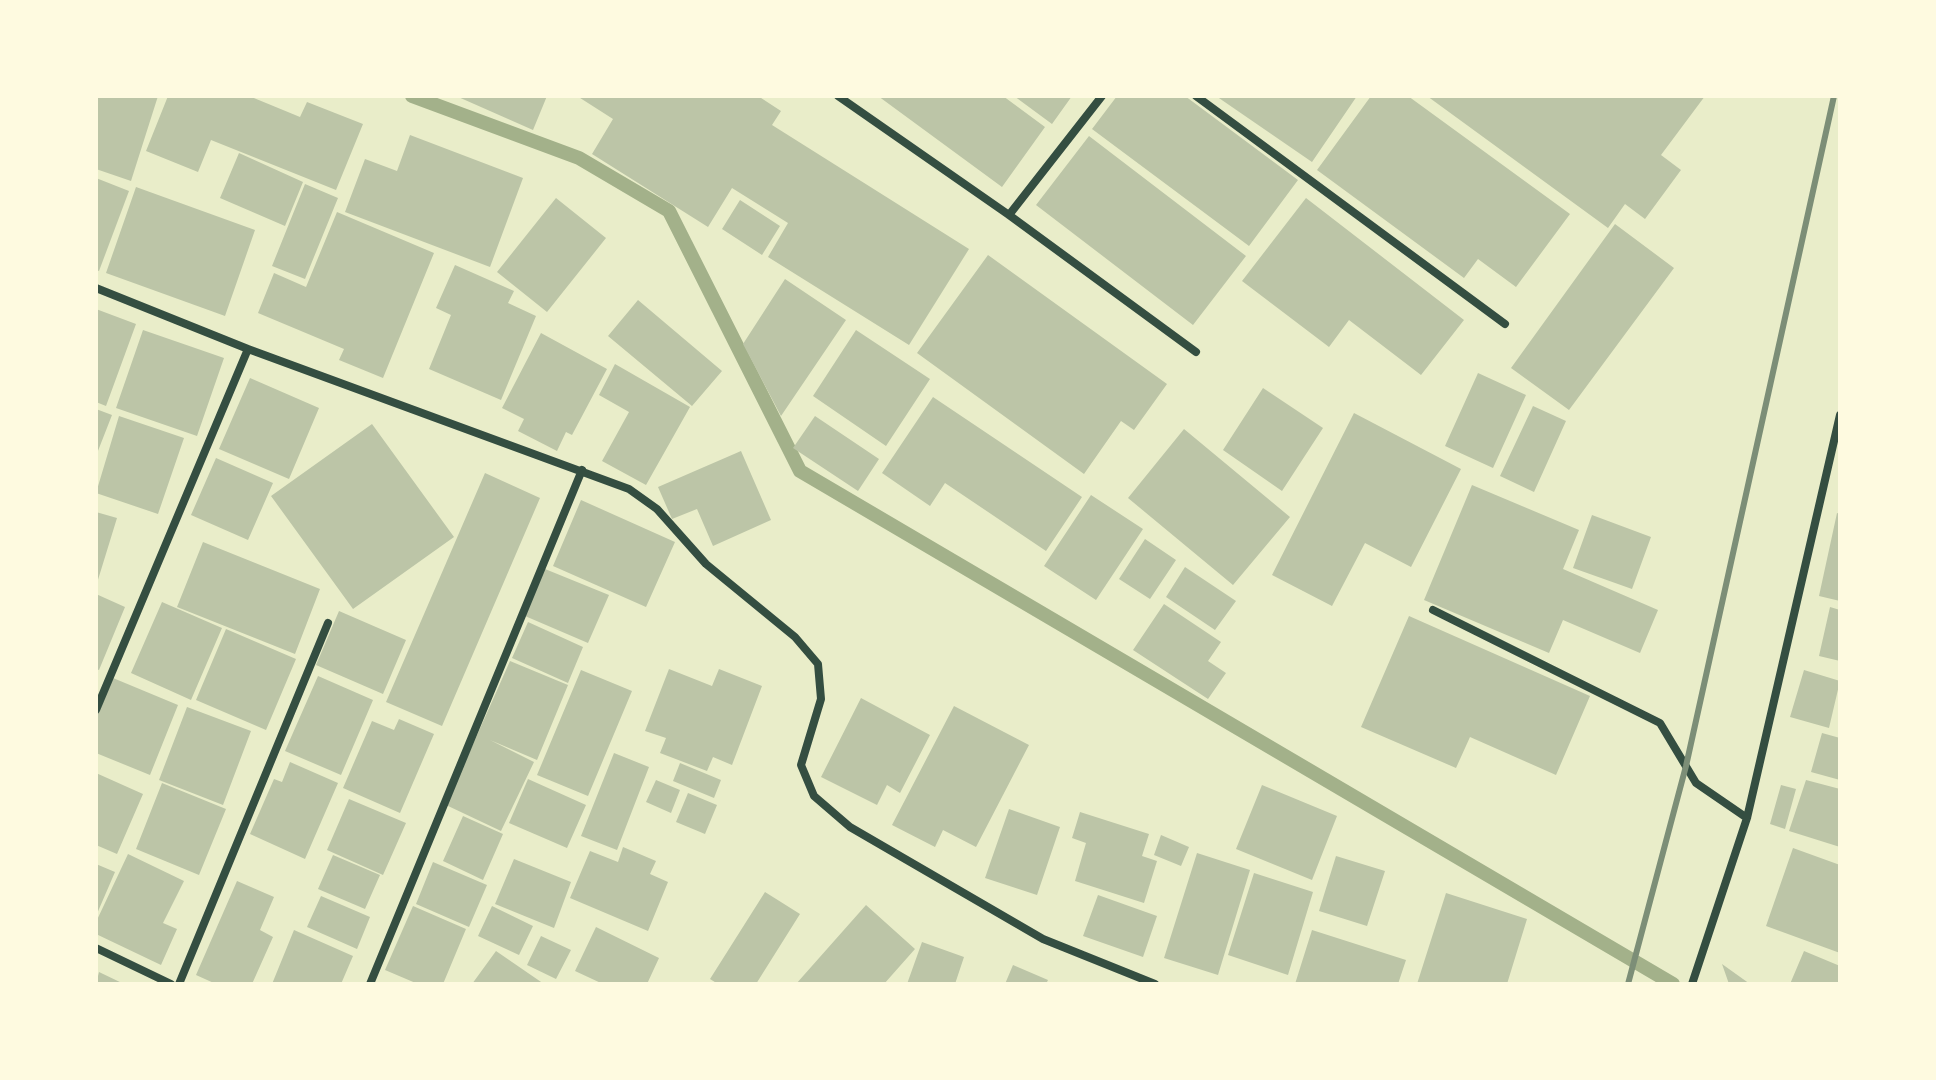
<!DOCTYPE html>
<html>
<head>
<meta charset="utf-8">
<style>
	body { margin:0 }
	#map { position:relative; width:1936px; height:1080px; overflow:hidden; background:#e9edc9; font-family:"Playfair Display",serif }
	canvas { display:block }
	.frame { position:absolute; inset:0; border:98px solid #fefae0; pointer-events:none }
</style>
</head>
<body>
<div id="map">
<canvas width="1936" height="1080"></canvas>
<div class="frame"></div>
</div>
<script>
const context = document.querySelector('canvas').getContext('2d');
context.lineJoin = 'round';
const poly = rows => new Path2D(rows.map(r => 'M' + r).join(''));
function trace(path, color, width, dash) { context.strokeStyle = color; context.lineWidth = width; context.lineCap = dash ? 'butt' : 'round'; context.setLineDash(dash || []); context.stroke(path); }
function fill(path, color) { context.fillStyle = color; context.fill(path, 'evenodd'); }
const stream = poly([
	[412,96,579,158,669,211,800,471,1673,984]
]);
const building = poly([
	[96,96,158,96,131,181,96,169],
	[168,96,249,96,300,117,307,102,363,124,336,190,211,140,198,172,146,151],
	[456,96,547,96,533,130],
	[577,96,758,96,781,111,772,125,969,249,909,345,768,257,788,223,732,188,708,227,592,154,613,119],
	[878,96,1003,96,1045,127,1002,187],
	[1014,96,1072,96,1052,124],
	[1117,96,1185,96,1298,180,1249,246,1092,129],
	[1216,96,1357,96,1312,162],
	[1371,96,1408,96,1570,214,1516,287,1478,259,1464,278,1317,170],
	[1427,96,1705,96,1661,155,1681,170,1645,219,1625,204,1608,228],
	[410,135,523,178,490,267,345,212,365,159,397,171],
	[1089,136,1246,256,1193,325,1036,205],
	[239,153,303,182,285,226,220,198],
	[96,178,129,191,99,271,96,270],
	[305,184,338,198,305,279,272,266],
	[136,187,255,230,225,316,106,273],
	[556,198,606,238,547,312,497,272],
	[1306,198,1464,320,1421,375,1349,320,1329,347,1242,281],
	[740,200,780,226,762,255,722,229],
	[337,212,434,253,383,378,339,360,344,349,258,313,274,273,306,287],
	[1615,224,1674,268,1569,410,1511,368],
	[988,255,1167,384,1134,430,1121,421,1084,474,917,353],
	[455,265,514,291,508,303,536,316,501,400,429,369,451,315,436,308],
	[785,279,846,320,781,416,743,344],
	[638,300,722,371,692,406,608,336],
	[96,309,136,324,106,406,96,402],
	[143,330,224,358,197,436,116,408],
	[856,330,930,379,886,446,813,396],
	[541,333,607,369,572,435,566,432,557,451,518,431,524,419,502,408],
	[615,364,690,407,646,485,602,461,629,412,599,395],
	[1478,373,1526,395,1493,468,1445,446],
	[250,378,319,408,289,479,219,449],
	[1263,388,1323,428,1282,491,1223,450],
	[933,397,1082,497,1046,551,945,483,930,506,882,473],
	[1533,406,1566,421,1534,492,1500,476],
	[96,409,112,415,96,456],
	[1354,413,1461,469,1411,567,1365,543,1332,606,1272,575],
	[119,416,184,438,158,514,96,493],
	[815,416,879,459,858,491,793,448],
	[372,424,454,537,353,609,271,496],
	[1184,429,1290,517,1233,585,1128,498],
	[741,451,771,520,713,546,697,509,672,519,658,487],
	[216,458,273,483,248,540,191,515],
	[485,473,540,498,442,726,386,702],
	[1472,485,1579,530,1563,569,1658,610,1640,653,1563,620,1549,653,1424,600],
	[1091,495,1143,529,1096,600,1044,566],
	[581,500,675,542,646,607,553,566],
	[96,512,117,518,97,583,96,583],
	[1837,513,1840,514,1840,601,1819,596],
	[1592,515,1651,537,1632,589,1573,568],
	[1145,539,1176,560,1150,599,1119,579],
	[203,542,320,589,295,654,177,607],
	[1185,567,1236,601,1215,630,1166,597],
	[545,569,609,595,588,643,525,616],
	[96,594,125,607,99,670,96,669],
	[162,602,222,628,191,700,131,673],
	[1164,604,1221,642,1208,661,1226,673,1208,699,1133,650],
	[1830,607,1840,610,1840,661,1819,656],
	[339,611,406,640,383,694,316,665],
	[1409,616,1590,696,1556,775,1470,737,1456,768,1361,727],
	[528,622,583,647,568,683,512,658],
	[226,629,296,659,266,730,196,700],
	[510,661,568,685,537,760,490,740,534,762,501,831,446,805],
	[669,669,712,686,719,669,762,686,732,765,713,757,707,771,660,753,666,738,645,731],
	[581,670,632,691,588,796,537,775],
	[1804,670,1840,681,1829,728,1790,717],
	[318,676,373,700,341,775,285,751],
	[113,678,178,705,150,775,96,753,96,719],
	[861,698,930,735,900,793,887,785,877,805,821,777],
	[954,706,1029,745,976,847,943,830,935,847,892,825],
	[187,707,251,731,223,805,159,780],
	[399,719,434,734,400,813,343,788,372,721,394,730],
	[1822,733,1840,738,1840,780,1811,772],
	[614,753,649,767,617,850,581,836],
	[290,762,338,783,305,859,250,834,274,779,282,782],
	[680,763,721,780,714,798,673,781],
	[96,773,143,794,117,854,96,845],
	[528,779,586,805,567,848,509,823],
	[656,780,680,790,671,813,646,802],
	[1806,780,1840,789,1840,847,1789,831],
	[162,783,226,809,199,875,136,849],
	[1262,785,1337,816,1312,880,1236,849],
	[1781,785,1796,789,1785,829,1770,824],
	[688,793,717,805,705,834,676,822],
	[349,799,406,823,383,875,327,850],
	[1009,809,1060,827,1037,895,985,878],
	[1080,812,1149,834,1142,856,1157,861,1144,903,1075,881,1086,843,1072,838],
	[463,816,503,834,483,880,443,861],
	[1161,835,1189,847,1181,866,1154,855],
	[623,847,656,861,650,874,668,882,648,931,570,898,590,851,618,862],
	[1793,848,1840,865,1840,953,1766,926],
	[1197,853,1250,870,1218,975,1164,958],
	[128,854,184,881,163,923,177,929,161,965,96,934,96,922],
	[333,855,380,875,365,909,318,889],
	[1336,856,1385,871,1367,926,1319,911],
	[514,859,571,882,554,928,495,904],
	[433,862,487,885,469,927,416,904],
	[96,864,115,872,96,916],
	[1254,873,1313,892,1288,975,1228,955],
	[237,881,274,897,260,930,273,937,252,984,216,984,196,975],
	[765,892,800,914,756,984,718,984,710,979],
	[1446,893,1527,919,1507,984,1417,984],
	[1098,895,1157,916,1143,957,1083,936],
	[321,896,370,917,357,949,307,927],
	[866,905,915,949,884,984,796,984],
	[413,906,466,929,443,984,418,984,385,970],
	[492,906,533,926,519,955,478,936],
	[596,927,659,958,647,984,603,984,575,971],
	[294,930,353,956,341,984,272,984],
	[1312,930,1406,960,1398,984,1295,984],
	[541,936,571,950,556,979,527,965],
	[922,942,964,957,955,984,907,984],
	[496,951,544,984,472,984],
	[1804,951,1840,966,1840,984,1790,984],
	[1722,964,1750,984,1729,984],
	[1013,965,1048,980,1046,984,1005,984],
	[99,972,124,984,96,984]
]);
const minor = poly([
	[838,96,1009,215,1196,352],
	[1196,96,1505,324],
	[1009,215,1102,96],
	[96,288,248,349,629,489,657,509,706,564,795,637,818,664,821,699,801,765,814,796,850,827,1043,939,1155,984],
	[1433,610,1660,723,1696,783,1747,818],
	[96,710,248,349],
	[96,948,171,984],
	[179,984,328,623],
	[370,984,582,470],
	[1692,984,1747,818,1840,415]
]);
const rail = poly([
	[1628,984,1686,766,1834,96]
]);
trace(stream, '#a3b18a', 14);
fill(building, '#bcc5a7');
trace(minor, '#344e41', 8);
trace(rail, '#7c8e77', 6);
</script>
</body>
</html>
